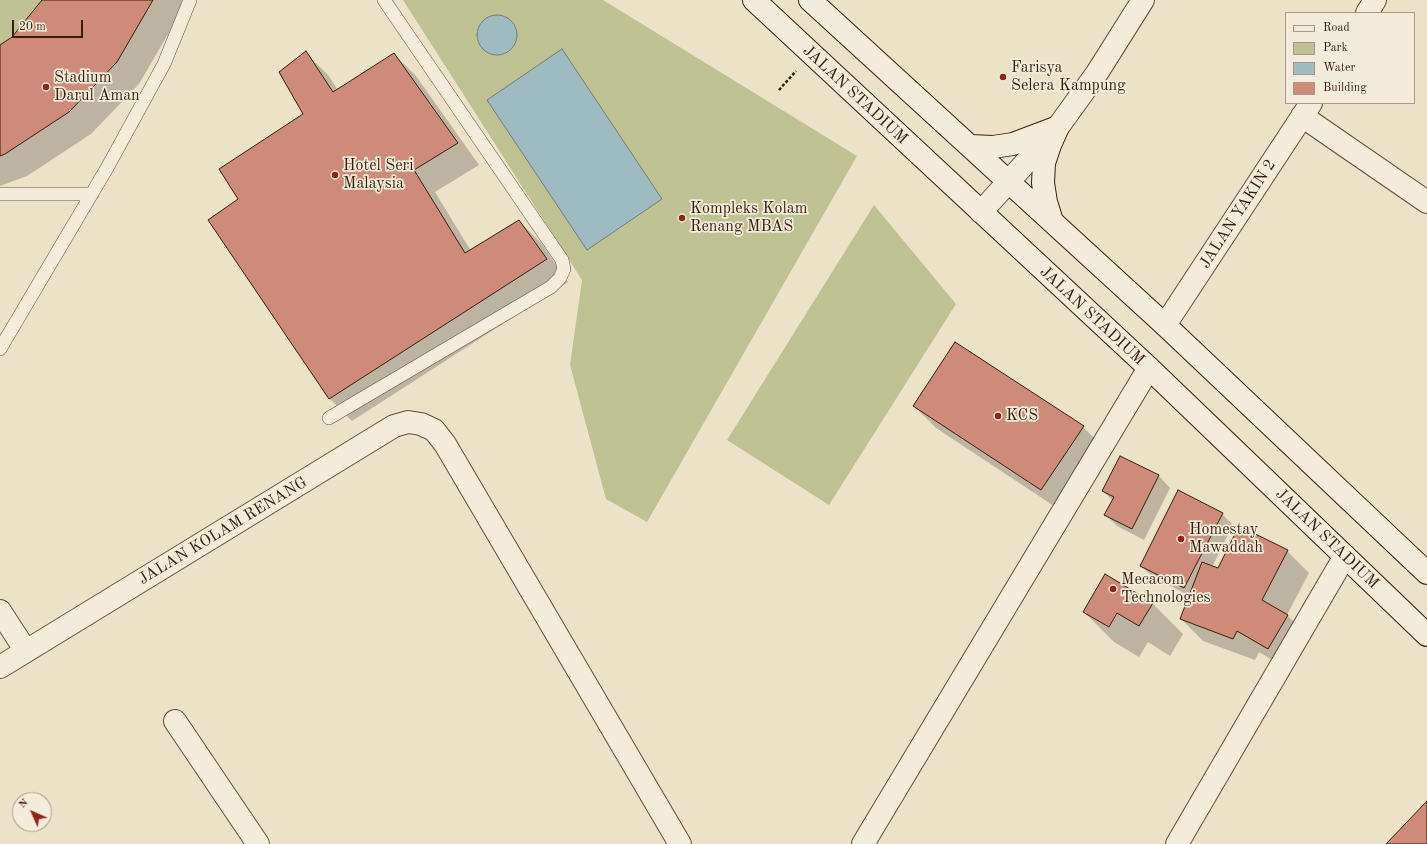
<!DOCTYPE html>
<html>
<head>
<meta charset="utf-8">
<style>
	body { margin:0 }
	#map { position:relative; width:1427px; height:844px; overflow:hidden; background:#ece2c8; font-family:"Old Standard TT",serif }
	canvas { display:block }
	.legend { position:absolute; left:1285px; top:12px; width:130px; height:92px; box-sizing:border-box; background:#f3ecdb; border:1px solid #a89987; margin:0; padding:5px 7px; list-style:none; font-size:12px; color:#371d09 }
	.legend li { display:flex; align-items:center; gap:8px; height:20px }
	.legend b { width:20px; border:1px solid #a89987 }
	.north { position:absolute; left:12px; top:792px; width:40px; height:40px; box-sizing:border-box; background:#f3ecdb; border:1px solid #a89987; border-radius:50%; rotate:315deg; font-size:11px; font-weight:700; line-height:16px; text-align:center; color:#371d09 }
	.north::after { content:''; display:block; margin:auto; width:14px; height:18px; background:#8f2418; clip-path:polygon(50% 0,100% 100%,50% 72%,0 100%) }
	.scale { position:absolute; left:12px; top:20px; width:71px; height:18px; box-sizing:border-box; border:2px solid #371d09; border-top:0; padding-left:5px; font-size:12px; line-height:14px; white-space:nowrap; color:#371d09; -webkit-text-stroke:3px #f3ecdb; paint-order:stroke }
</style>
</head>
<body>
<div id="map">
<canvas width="1427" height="844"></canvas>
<ul class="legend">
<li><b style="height:5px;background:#f3ecdb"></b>Road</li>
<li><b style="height:11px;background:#bec192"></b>Park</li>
<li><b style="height:11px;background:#9dbbc0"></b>Water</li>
<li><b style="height:11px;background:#ce8b79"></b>Building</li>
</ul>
<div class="north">N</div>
<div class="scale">20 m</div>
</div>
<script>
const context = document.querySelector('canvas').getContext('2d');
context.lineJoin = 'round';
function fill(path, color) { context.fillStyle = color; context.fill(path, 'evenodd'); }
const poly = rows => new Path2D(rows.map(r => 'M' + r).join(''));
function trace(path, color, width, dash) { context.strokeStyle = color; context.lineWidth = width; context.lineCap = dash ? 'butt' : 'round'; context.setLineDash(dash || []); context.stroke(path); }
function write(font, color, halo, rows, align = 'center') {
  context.font = font + ' "Old Standard TT",serif'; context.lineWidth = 3.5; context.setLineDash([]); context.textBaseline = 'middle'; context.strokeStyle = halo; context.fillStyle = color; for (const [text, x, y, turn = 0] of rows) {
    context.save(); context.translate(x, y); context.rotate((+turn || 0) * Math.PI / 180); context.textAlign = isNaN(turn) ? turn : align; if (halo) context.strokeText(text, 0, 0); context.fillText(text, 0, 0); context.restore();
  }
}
const green = poly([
	[0,0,42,0,12,37,0,45],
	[403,0,603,0,857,156,647,522,606,499,570,365,582,280],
	[874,205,956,304,829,505,727,440]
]);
const water = poly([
	'477 35a20 20 0 1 1 40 0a20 20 0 1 1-40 0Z',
	[562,49,662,199,587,250,487,100,562,49]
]);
const shadow = poly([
	[43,0,182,0,178,17,139,84,91,134,27,176,0,186,0,46,13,38],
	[306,53,328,75,338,90,394,54,416,76,479,165,435,192,471,251,519,221,541,243,568,282,352,421,330,399,209,221,240,199,304,114],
	[914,406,1083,427,1105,449,1063,512,936,428],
	[1120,457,1159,476,1170,488,1144,540,1117,526,1106,515,1113,501,1103,491],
	[1222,514,1233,525,1212,567,1219,569,1287,551,1309,573,1287,615,1310,638,1291,671,1259,652,1255,660,1203,641,1181,619,1190,596,1153,577,1141,566],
	[1153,604,1183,634,1170,656,1148,642,1139,657,1114,642,1084,612]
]);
const building = poly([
	[42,0,153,0,117,62,69,112,5,154,0,156,0,45,12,37,42,0],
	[306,51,333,92,394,53,458,143,414,170,465,253,519,220,547,259,329,399,208,220,238,199,219,169,303,114,279,72,306,51],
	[955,342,1084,426,1041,490,913,406,955,342],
	[1120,456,1159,475,1132,529,1104,515,1114,497,1102,491,1120,456],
	[1178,490,1223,513,1184,588,1140,566,1178,490],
	[1239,526,1288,550,1262,600,1288,615,1268,649,1237,631,1233,639,1180,619,1202,562,1218,568,1239,526],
	[1105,574,1153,603,1139,626,1117,613,1109,627,1083,612,1105,574],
	[1427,801,1427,844,1386,844,1427,801]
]);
const path = poly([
	[779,90,796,71]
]);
const service = poly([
	[0,194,92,194],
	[0,349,107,168,164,64,190,0],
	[329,418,551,287,560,278,564,269,562,260,384,0]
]);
const minor = poly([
	[1367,13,1375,0],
	[1302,116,1427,202],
	[981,212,1058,127,1097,73,1143,0],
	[1165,325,1311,103],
	[0,611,26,651],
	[0,667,394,426,408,422,421,424,434,430,445,444,680,844],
	[175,721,258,844],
	[863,844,1149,368],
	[1177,844,1345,556]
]);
const secondary = poly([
	[754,0,1149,368,1427,635],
	[810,0,1165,325,1427,573],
	[970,146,993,147,1013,144,1058,127],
	[1052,221,1046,202,1043,183,1044,163,1050,145,1058,127]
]);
const markers = [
	[1003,77,4,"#8f2418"],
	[46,87,4,"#8f2418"],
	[335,175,4,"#8f2418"],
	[682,218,4,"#8f2418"],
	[998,416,4,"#8f2418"],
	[1181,539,4,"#8f2418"],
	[1113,589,4,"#8f2418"]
];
const poiNames = [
	["Farisya",1011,68],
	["Selera Kampung",1011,86],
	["Stadium",54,78],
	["Darul Aman",54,96],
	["Hotel Seri",343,166],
	["Malaysia",343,184],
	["Kompleks Kolam",690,209],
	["Renang MBAS",690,227],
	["KCS",1006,416],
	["Homestay",1189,530],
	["Mawaddah",1189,548],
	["Mecacom",1121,580],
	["Technologies",1121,598]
];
const streetNames = [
	["JALAN STADIUM",855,95,43],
	["JALAN YAKIN 2",1238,214,-57],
	["JALAN STADIUM",1092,316,43],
	["JALAN KOLAM RENANG",223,531,-31],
	["JALAN STADIUM",1327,539,44]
];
fill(green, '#bec192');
fill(water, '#9dbbc0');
trace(water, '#747c77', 1);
fill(shadow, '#0003');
fill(building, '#ce8b79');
trace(building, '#371d09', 1);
trace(service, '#644e39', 14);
trace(minor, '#644e39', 24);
trace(secondary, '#371d09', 24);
trace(path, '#371d09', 2.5, [3, 2]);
trace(service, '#f3ecdb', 13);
trace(minor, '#f3ecdb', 22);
trace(secondary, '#f3ecdb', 22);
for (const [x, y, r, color] of markers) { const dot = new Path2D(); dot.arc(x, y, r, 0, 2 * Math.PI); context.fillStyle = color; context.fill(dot); trace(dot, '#f3ecdb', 1.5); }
write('16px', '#371d09', '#f3ecdb', poiNames, 'left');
write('16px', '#371d09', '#f3ecdb', streetNames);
</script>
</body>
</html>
